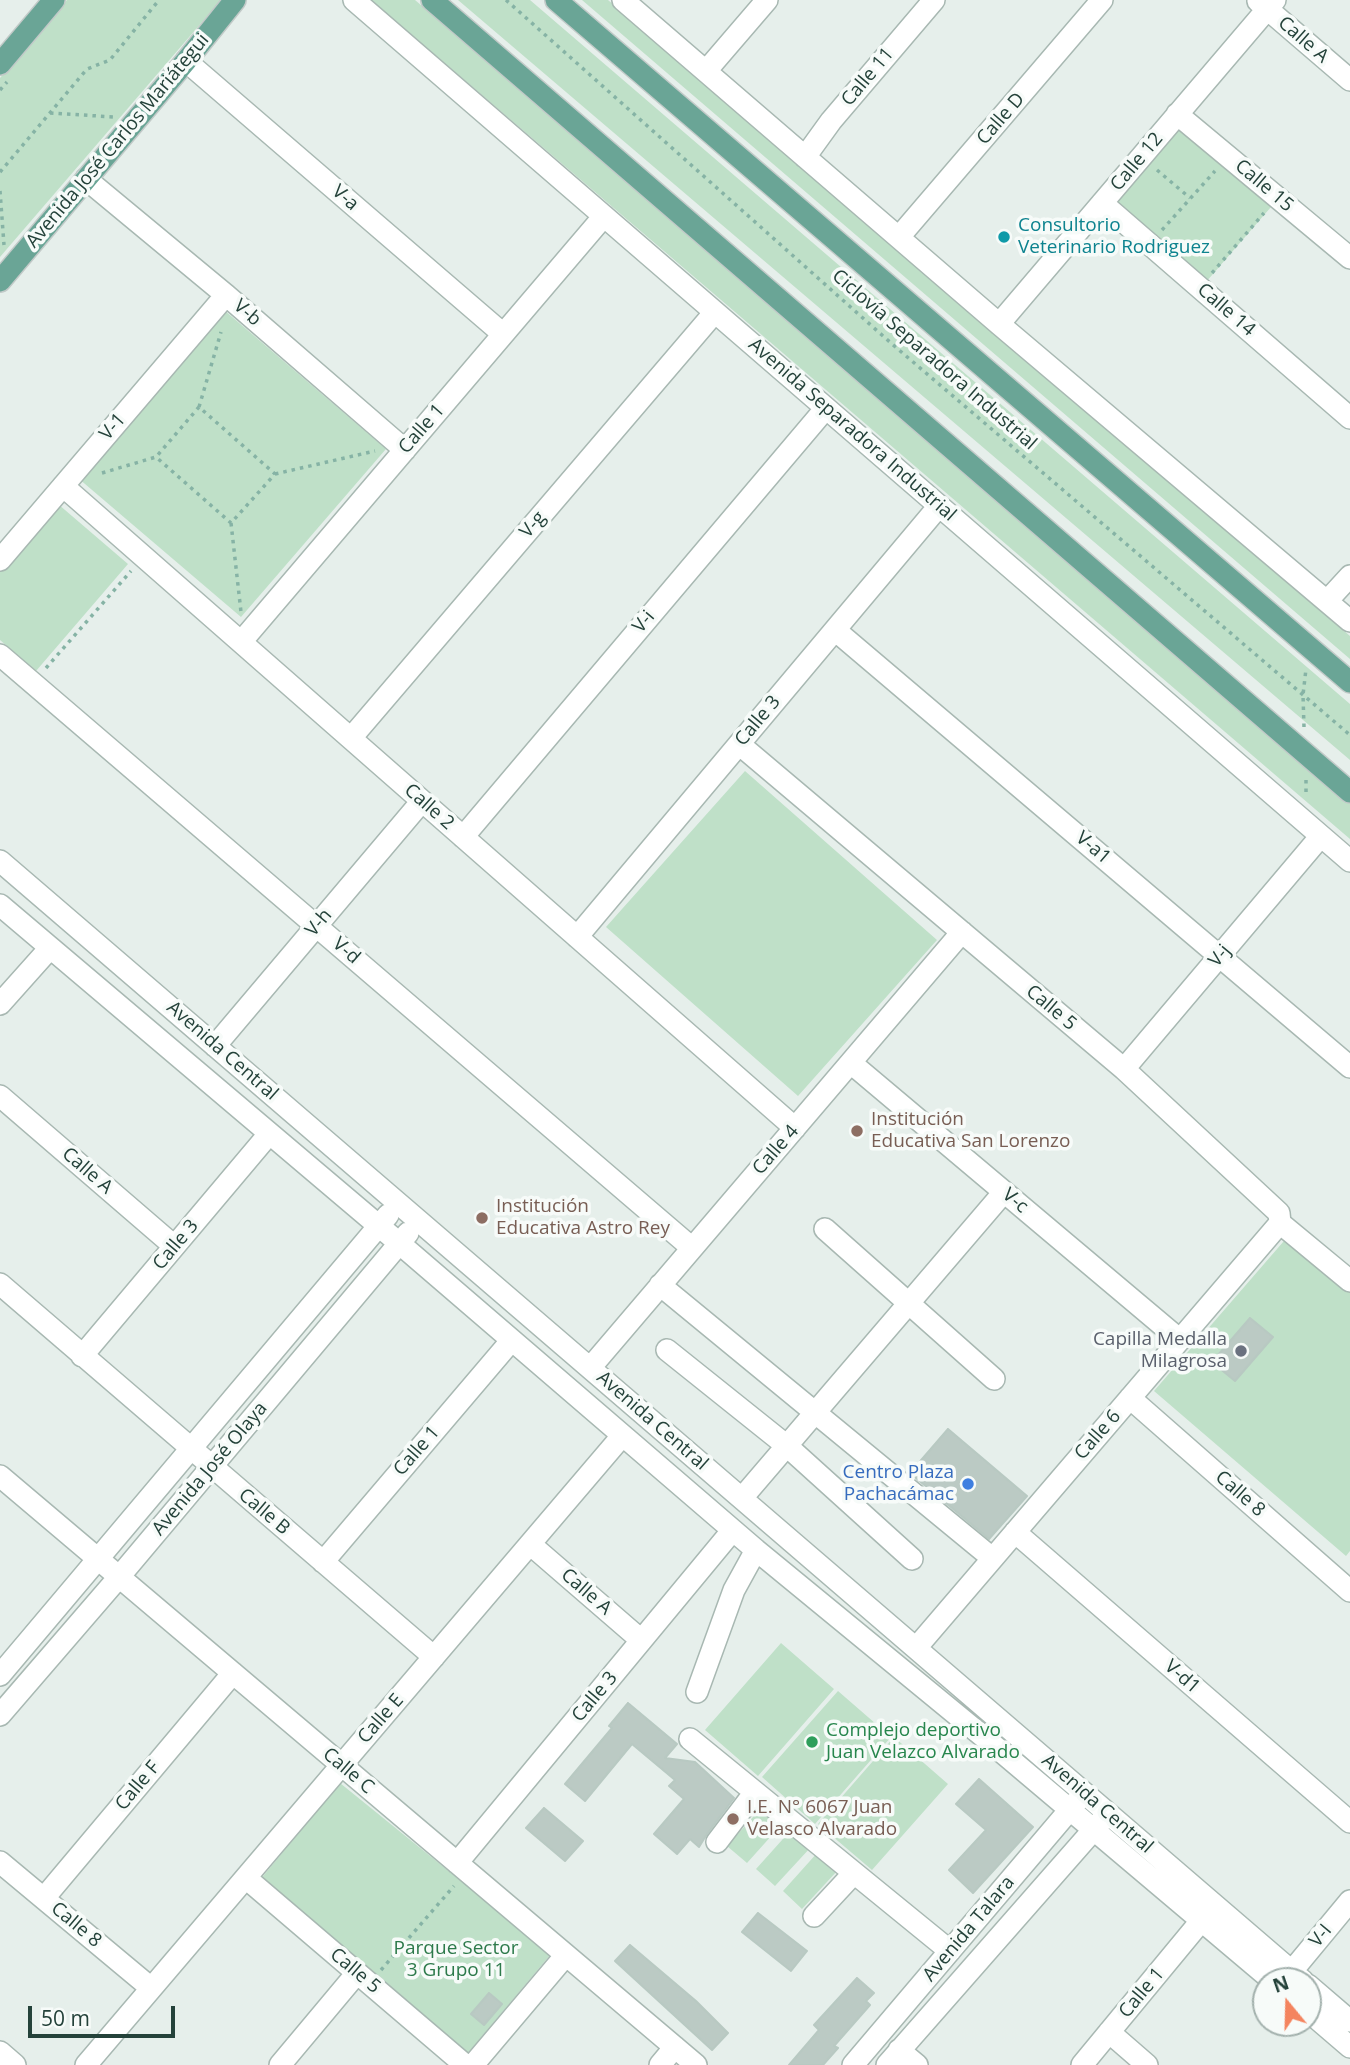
<!DOCTYPE html>
<html>
<head>
<meta charset="utf-8">
<style>
	body { margin:0 }
	#map { position:relative; width:1350px; height:2065px; overflow:hidden; background:#e6efeb; font-family:"Open Sans",sans-serif }
	canvas { display:block }
	.north { position:absolute; left:1252px; top:1967px; width:70px; height:70px; box-sizing:border-box; background:#f7fbf9; border:2px solid #a3b1ad; border-radius:50%; rotate:341deg; font-size:19px; font-weight:700; line-height:28px; text-align:center; color:#24423a }
	.north::after { content:''; display:block; margin:auto; width:24px; height:32px; background:#f4845f; clip-path:polygon(50% 0,100% 100%,50% 72%,0 100%) }
	.scale { position:absolute; left:28px; top:2006px; width:147px; height:32px; box-sizing:border-box; border:4px solid #24423a; border-top:0; padding-left:9px; font-size:21px; line-height:24px; white-space:nowrap; color:#24423a; -webkit-text-stroke:5px #f7fbf9; paint-order:stroke }
</style>
</head>
<body>
<div id="map">
<canvas width="1350" height="2065"></canvas>
<div class="north">N</div>
<div class="scale">50 m</div>
</div>
<script>
const context = document.querySelector('canvas').getContext('2d');
context.lineJoin = 'round';
function fill(path, color) { context.fillStyle = color; context.fill(path, 'evenodd'); }
const poly = rows => new Path2D(rows.map(r => 'M' + r).join(''));
function trace(path, color, width, dash) { context.strokeStyle = color; context.lineWidth = width; context.lineCap = dash ? 'butt' : 'round'; context.setLineDash(dash || []); context.stroke(path); }
function write(font, color, halo, rows, align = 'center') {
  context.font = font + ' "Open Sans",sans-serif'; context.lineWidth = 7; context.setLineDash([]); context.textBaseline = 'middle'; context.strokeStyle = halo; context.fillStyle = color; for (const [text, x, y, turn = 0] of rows) {
    context.save(); context.translate(x, y); context.rotate((+turn || 0) * Math.PI / 180); context.textAlign = isNaN(turn) ? turn : align; if (halo) context.strokeText(text, 0, 0); context.fillText(text, 0, 0); context.restore();
  }
}
const green = poly([
	[67,0,221,0,0,257,0,78],
	[371,0,415,0,1350,800,1350,839],
	[458,0,530,0,1350,704,1350,760],
	[582,0,608,0,1350,636,1350,659],
	[1178,128,1271,207,1206,282,1113,204],
	[224,310,386,449,241,617,78,478],
	[58,504,128,564,36,671,0,640,0,572],
	[745,771,937,940,798,1096,606,927],
	[1290,1234,1350,1286,1350,1551,1346,1556,1154,1391],
	[781,1643,834,1689,758,1776,705,1730],
	[838,1691,891,1737,815,1824,762,1777],
	[894,1737,948,1784,872,1870,818,1824],
	[340,1783,551,1954,468,2053,259,1881],
	[762,1807,782,1824,747,1863,727,1846],
	[791,1830,811,1847,775,1886,756,1869],
	[818,1852,838,1870,802,1909,783,1891]
]);
const building = poly([
	[1250,1318,1273,1337,1235,1381,1212,1362,1250,1318],
	[948,1429,1027,1496,989,1539,910,1473,948,1429],
	[628,1703,677,1744,665,1758,695,1762,734,1798,707,1834,699,1847,690,1839,677,1854,654,1834,684,1799,669,1786,675,1780,632,1744,585,1801,565,1784,612,1728,609,1726,628,1703],
	[979,1779,1033,1827,973,1893,949,1870,986,1830,956,1804,979,1779],
	[544,1808,583,1841,565,1861,526,1828,544,1808],
	[758,1913,807,1951,791,1971,742,1932,758,1913],
	[630,1945,696,2001,728,2033,712,2050,615,1961,630,1945],
	[857,1978,874,1993,866,2001,870,2005,834,2046,838,2048,823,2065,789,2065,819,2030,814,2025,857,1978],
	[489,1993,502,2004,484,2025,471,2014,489,1993]
]);
const path = poly([
	[506,0,892,344,1350,735],
	[0,90,7,82],
	[50,113,114,117],
	[1157,170,1190,198],
	[0,172,87,69,110,60,159,0],
	[0,191,4,245],
	[1162,230,1215,171],
	[1212,273,1264,213],
	[199,407,221,332],
	[102,473,156,457,199,407,275,474,231,523,156,457],
	[275,474,375,451],
	[231,523,241,612],
	[46,668,131,571],
	[1304,727,1303,695,1306,669],
	[1306,780,1306,797],
	[381,1970,454,1886]
]);
const minor = poly([
	[354,0,1350,861],
	[623,0,999,324,1350,621],
	[1258,1,1350,80],
	[186,61,503,334],
	[706,71,767,0],
	[1177,114,1350,258],
	[805,157,831,121,934,0],
	[86,179,226,295,405,450],
	[1102,203,1350,418],
	[899,237,1102,0],
	[999,324,1275,0],
	[63,486,795,1128],
	[0,560,226,295],
	[1327,601,1350,576],
	[835,630,1350,1067],
	[241,642,604,216],
	[0,655,692,1248],
	[351,738,715,312],
	[739,744,1124,1069,1279,1213,1280,1223,1350,1281],
	[463,837,826,408],
	[0,861,1303,1981],
	[0,905,399,1243,756,1550,991,1743,1273,1981],
	[577,937,939,506],
	[0,1004,50,948],
	[215,1046,422,801],
	[851,1063,1180,1340],
	[1124,1069,1315,843],
	[0,1096,174,1246],
	[825,1229,994,1379],
	[0,1284,434,1657],
	[660,1285,992,1558],
	[667,1350,787,1446,912,1559],
	[82,1356,269,1134],
	[590,1368,962,932],
	[1130,1398,1350,1591],
	[0,1476,696,2065],
	[742,1498,1004,1192],
	[1015,1532,1350,1822],
	[530,1544,641,1640],
	[323,1562,511,1341],
	[916,1648,1280,1223],
	[0,1675,388,1215],
	[697,1692,734,1590,756,1550],
	[0,1715,119,1577,408,1233],
	[690,1739,950,1951],
	[717,1842,755,1792],
	[0,1862,151,1988],
	[457,1863,732,1531],
	[246,1878,465,2065],
	[44,1898,233,1673],
	[814,1916,854,1873],
	[1292,1971,1350,1901],
	[1308,1985,1350,2021],
	[1308,2011,1350,2047],
	[1109,2032,1147,2065],
	[899,2050,917,2065],
	[0,2052,15,2065],
	[86,2065,622,1436],
	[280,2065,357,1973],
	[473,2065,566,1955],
	[660,2065,675,2047],
	[853,2065,1078,1800],
	[887,2065,1103,1819],
	[1082,2065,1201,1921]
]);
const major = poly([
	[432,0,1350,792],
	[556,0,1350,682],
	[0,64,54,0],
	[0,281,186,61,235,0]
]);
const markers = [
	[1004,237,7,"#0f9aa8"],
	[857,1131,7,"#8d6e63"],
	[482,1218,7,"#8d6e63"],
	[1241,1351,7,"#6b7280"],
	[968,1484,7,"#3f7fe0"],
	[812,1742,7,"#2e9e5b"],
	[733,1819,7,"#8d6e63"]
];
const streetNames = [
	["Calle A",1303,40,41],
	["Calle 11",868,77,-50],
	["Calle D",1001,119,-49],
	["Avenida José Carlos Mariátegui",118,141,-50],
	["Calle 12",1137,162,-50],
	["Calle 15",1264,186,40],
	["V-a",345,198,41],
	["Calle 14",1226,310,41],
	["V-b",247,313,41],
	["Ciclovía Separadora Industrial",934,360,41],
	["V-1",113,427,-49],
	["Calle 1",422,429,-49],
	["Avenida Separadora Industrial",852,430,41],
	["V-g",533,525,-49],
	["V-i",644,622,-50],
	["Calle 3",758,721,-50],
	["Calle 2",429,807,41],
	["V-a1",1093,848,40],
	["V-h",319,923,-50],
	["V-d",346,951,41],
	["V-j",1220,956,-50],
	["Calle 5",1051,1008,40],
	["Avenida Central",222,1051,41],
	["Calle 4",776,1150,-49],
	["Calle A",87,1171,41],
	["V-c",1015,1201,40],
	["Calle 3",176,1245,-50],
	["Avenida Central",652,1421,41],
	["Calle 6",1098,1435,-49],
	["Calle 1",417,1451,-49],
	["Avenida José Olaya",210,1469,-50],
	["Calle 8",1240,1494,41],
	["Calle B",264,1512,40],
	["Calle A",586,1592,41],
	["V-d1",1182,1677,41],
	["Calle 3",595,1697,-50],
	["Calle E",381,1719,-49],
	["Calle C",348,1771,40],
	["Calle F",138,1786,-50],
	["Avenida Central",1097,1804,41],
	["Calle 8",76,1925,40],
	["Avenida Talara",969,1929,-50],
	["V-I",1321,1936,-50],
	["Calle 5",355,1971,40],
	["Calle 1",1142,1993,-50]
];
const cultureNames = [
	["Consultorio",1018,226],
	["Veterinario Rodriguez",1018,248]
];
const educationNames = [
	["Institución",871,1120],
	["Educativa San Lorenzo",871,1142],
	["Institución",496,1207],
	["Educativa Astro Rey",496,1229],
	["I.E. N° 6067 Juan",747,1808],
	["Velasco Alvarado",747,1830]
];
const worshipNames = [
	["Capilla Medalla",1227,1340],
	["Milagrosa",1227,1362]
];
const shopNames = [
	["Centro Plaza",954,1473],
	["Pachacámac",954,1495]
];
const leisureNames = [
	["Complejo deportivo",826,1731],
	["Juan Velazco Alvarado",826,1753]
];
const parkNames = [
	["Parque Sector",456,1949],
	["3 Grupo 11",456,1971]
];
fill(green, '#bfe0c8');
fill(building, '#bbcac4');
trace(building, '#b8c9c2', 2);
trace(minor, '#a8b8b2', 24);
trace(major, '#c2cac8', 24);
trace(path, '#86b3a5', 3.5, [3.5, 5]);
trace(minor, '#fff', 21);
trace(major, '#6aa596', 21);
for (const [x, y, r, color] of markers) { const dot = new Path2D(); dot.arc(x, y, r, 0, 2 * Math.PI); context.fillStyle = color; context.fill(dot); trace(dot, '#f7fbf9', 2.5); }
write('19px', '#24423a', '#f7fbf9', streetNames);
write('19px', '#0d838f', '#f7fbf9', cultureNames, 'left');
write('19px', '#785e54', '#f7fbf9', educationNames, 'left');
write('19px', '#5b616d', '#f7fbf9', worshipNames, 'right');
write('19px', '#366cbe', '#f7fbf9', shopNames, 'right');
write('19px', '#27864d', '#f7fbf9', leisureNames, 'left');
write('19px', '#2d7a4b', '#f7fbf9', parkNames);
</script>
</body>
</html>
